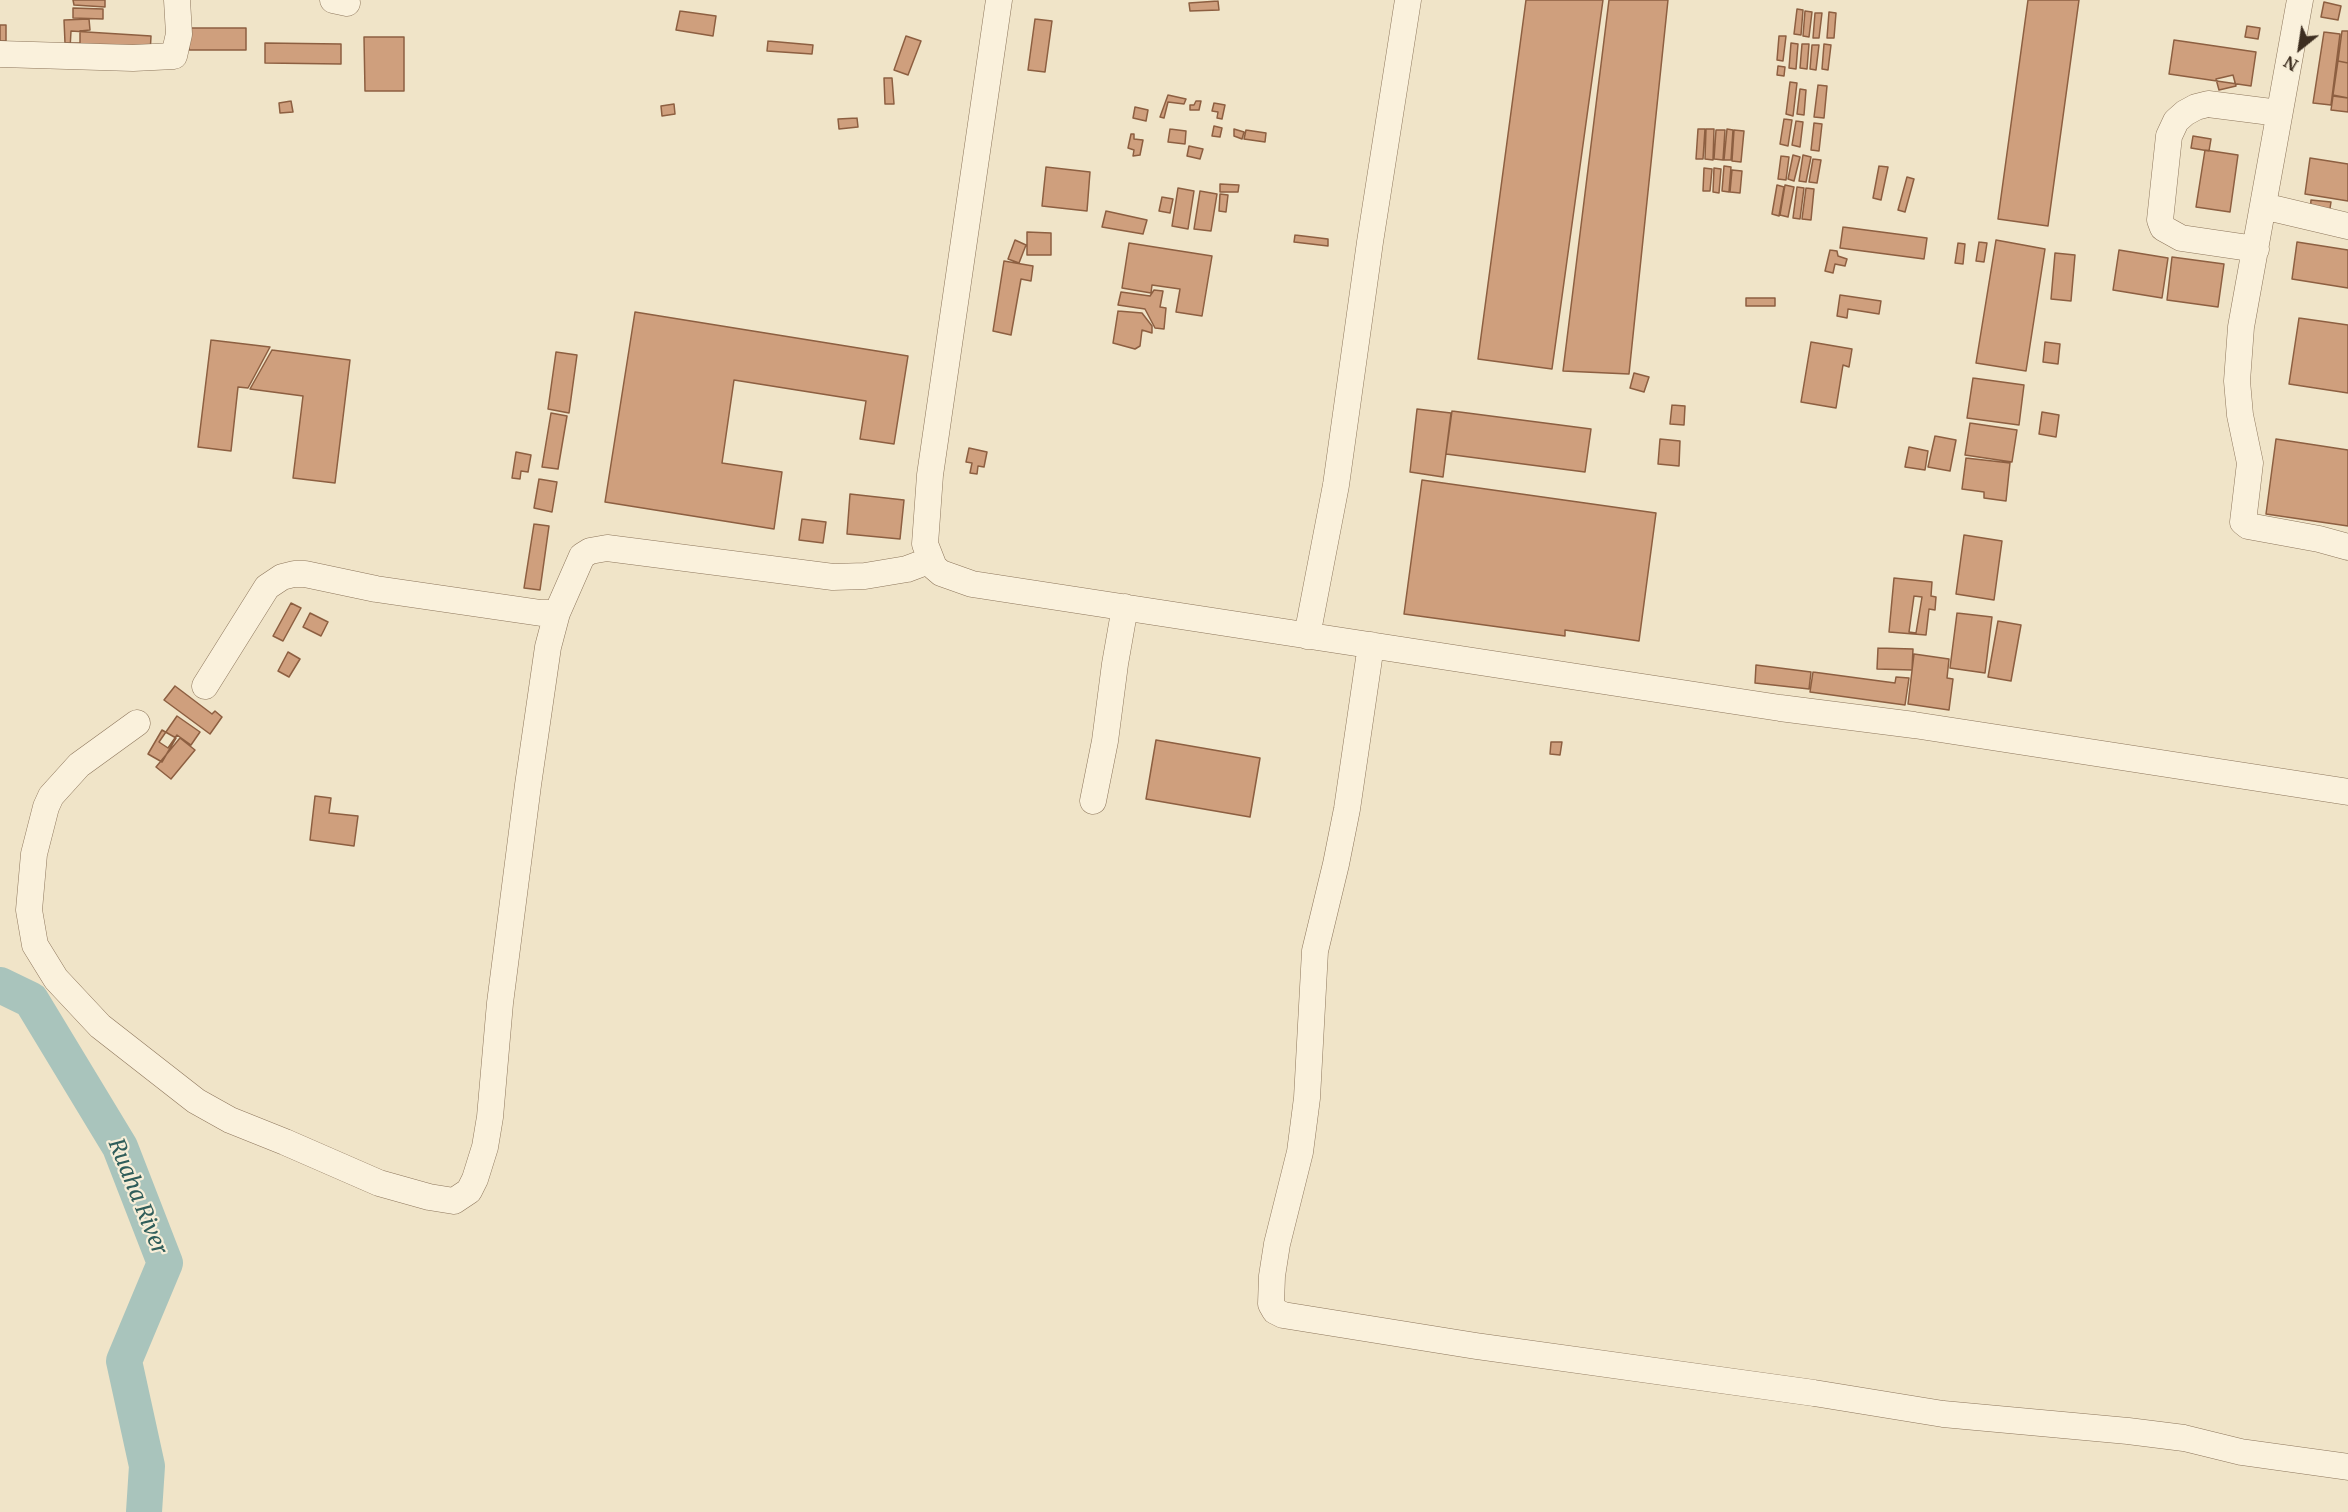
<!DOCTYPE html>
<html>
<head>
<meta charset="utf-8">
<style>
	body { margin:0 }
	#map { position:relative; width:2348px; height:1512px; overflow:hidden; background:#f0e4c8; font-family:Merriweather,serif }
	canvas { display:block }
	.north { position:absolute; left:2270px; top:18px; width:60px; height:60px; -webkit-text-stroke:4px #f7eed8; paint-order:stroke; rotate:210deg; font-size:16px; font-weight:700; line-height:24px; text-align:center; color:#3d2e20 }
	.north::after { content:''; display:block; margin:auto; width:21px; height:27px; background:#3d2e20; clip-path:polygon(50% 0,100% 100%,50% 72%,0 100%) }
</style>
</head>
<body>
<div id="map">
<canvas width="2348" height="1512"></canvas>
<div class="north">N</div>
</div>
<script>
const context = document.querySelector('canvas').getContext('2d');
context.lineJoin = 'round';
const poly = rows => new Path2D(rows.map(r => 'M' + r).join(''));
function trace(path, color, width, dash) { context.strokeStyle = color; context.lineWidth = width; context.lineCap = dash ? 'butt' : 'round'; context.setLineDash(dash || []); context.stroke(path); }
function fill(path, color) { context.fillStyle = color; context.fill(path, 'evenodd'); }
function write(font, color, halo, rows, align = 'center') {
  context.font = font + ' Merriweather,serif'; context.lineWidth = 4.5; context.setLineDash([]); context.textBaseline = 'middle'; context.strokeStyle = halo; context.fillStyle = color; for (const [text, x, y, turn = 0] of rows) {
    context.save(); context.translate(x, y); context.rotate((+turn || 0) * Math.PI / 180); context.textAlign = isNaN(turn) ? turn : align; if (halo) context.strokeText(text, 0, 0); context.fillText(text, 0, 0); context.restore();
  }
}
const river = poly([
	[0,985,31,1000,120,1147,165,1263,124,1361,147,1466,144,1512]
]);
const building = poly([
	[73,0,105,0,105,7,74,5,73,0],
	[1526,0,1603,0,1552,369,1478,359,1526,0],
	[1609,0,1668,0,1629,374,1563,371,1609,0],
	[2028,0,2079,0,2048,226,1998,219,2028,0],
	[1218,1,1219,10,1190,11,1189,3,1218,1],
	[2324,2,2341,6,2338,20,2321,17,2324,2],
	[73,8,103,9,103,19,73,18,73,8],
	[1797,9,1803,10,1801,35,1794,34,1797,9],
	[680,11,716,16,713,36,676,30,680,11],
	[1805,11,1812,12,1809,37,1803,36,1805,11],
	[1829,12,1836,13,1834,38,1827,38,1829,12],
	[1815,13,1822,13,1819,38,1813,38,1815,13],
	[89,19,90,30,80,31,80,43,65,43,64,20,89,19],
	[1035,19,1052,21,1045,72,1028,70,1035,19],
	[0,25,6,25,6,41,0,41,0,25],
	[2247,26,2260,28,2258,39,2245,37,2247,26],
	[189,28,246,28,246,50,189,50,189,28],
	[71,31,151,36,150,55,70,49,71,31],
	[2342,31,2348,31,2348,63,2338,61,2342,31],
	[2324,32,2340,34,2331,105,2313,103,2324,32],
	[906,36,921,41,908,75,894,70,906,36],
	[1779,36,1786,36,1783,61,1777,60,1779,36],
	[364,37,404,37,404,91,365,91,364,37],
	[2174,40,2256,52,2251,86,2169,74,2174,40],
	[768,41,813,45,812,54,767,51,768,41],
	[265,43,341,44,341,64,265,63,265,43],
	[1791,43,1798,44,1796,69,1789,68,1791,43],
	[1802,44,1809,44,1807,69,1800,68,1802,44],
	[1824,44,1831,45,1828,70,1822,69,1824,44],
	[1812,45,1819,45,1816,70,1810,69,1812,45],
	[2338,61,2348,63,2348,98,2333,95,2338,61],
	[1778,66,1785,67,1784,76,1777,75,1778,66],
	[2233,75,2236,86,2219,90,2216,79,2233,75],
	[884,78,892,78,894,104,885,104,884,78],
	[1790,82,1797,83,1793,116,1786,114,1790,82],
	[1818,85,1827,86,1824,118,1814,117,1818,85],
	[1800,89,1806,90,1804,115,1797,114,1800,89],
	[1168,95,1186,99,1184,104,1168,102,1164,118,1160,117,1168,95],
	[2333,96,2348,98,2348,112,2331,110,2333,96],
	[291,101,293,112,280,113,279,103,291,101],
	[1196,101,1201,101,1199,110,1190,110,1190,105,1194,105,1196,101],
	[1214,103,1225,105,1222,119,1217,118,1218,112,1212,111,1214,103],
	[674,104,675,114,662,116,661,106,674,104],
	[1135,107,1148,110,1146,121,1133,118,1135,107],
	[857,118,858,127,839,129,838,119,857,118],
	[1784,119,1792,120,1788,146,1780,144,1784,119],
	[1796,121,1803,122,1800,147,1792,145,1796,121],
	[1814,123,1822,124,1819,151,1811,150,1814,123],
	[1214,126,1222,128,1220,137,1212,136,1214,126],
	[1170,129,1186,131,1185,144,1168,142,1170,129],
	[1234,129,1244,132,1242,139,1234,136,1234,129],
	[1698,129,1705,129,1703,159,1696,159,1698,129],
	[1706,129,1714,129,1713,160,1705,159,1706,129],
	[1727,129,1733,130,1731,160,1724,160,1727,129],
	[1246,130,1266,133,1265,142,1244,139,1246,130],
	[1716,130,1725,130,1723,160,1714,159,1716,130],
	[1734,130,1744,131,1741,162,1732,161,1734,130],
	[1131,134,1134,134,1134,139,1143,140,1140,155,1133,156,1134,150,1128,148,1131,134],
	[2193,136,2211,139,2209,151,2191,148,2193,136],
	[1189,146,1203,149,1200,159,1187,156,1189,146],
	[2205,150,2238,155,2230,212,2196,207,2205,150],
	[1793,155,1800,157,1794,181,1788,179,1793,155],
	[1803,155,1811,157,1806,182,1799,181,1803,155],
	[1781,156,1789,157,1786,180,1778,179,1781,156],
	[2310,158,2348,164,2348,201,2305,194,2310,158],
	[1813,159,1821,160,1817,183,1809,182,1813,159],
	[1724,166,1731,167,1729,192,1722,191,1724,166],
	[1879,166,1888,167,1881,200,1873,198,1879,166],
	[1046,167,1090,172,1087,211,1042,206,1046,167],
	[1704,168,1712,169,1710,191,1703,191,1704,168],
	[1714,168,1721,169,1719,193,1713,192,1714,168],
	[1732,170,1742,171,1740,193,1730,192,1732,170],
	[1907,177,1914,179,1905,212,1898,210,1907,177],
	[1220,184,1239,185,1238,192,1220,192,1220,184],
	[1777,185,1784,187,1779,216,1772,214,1777,185],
	[1785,185,1794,187,1788,217,1780,215,1785,185],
	[1797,187,1804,188,1800,219,1793,218,1797,187],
	[1178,188,1194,191,1188,229,1172,226,1178,188],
	[1806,188,1814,189,1811,220,1802,219,1806,188],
	[1200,191,1217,194,1211,231,1194,229,1200,191],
	[1220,194,1228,195,1226,212,1219,211,1220,194],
	[1162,197,1173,199,1170,213,1159,211,1162,197],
	[2311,200,2331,202,2329,215,2310,213,2311,200],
	[1106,211,1147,220,1143,234,1102,227,1106,211],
	[1843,227,1927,238,1924,259,1840,248,1843,227],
	[1027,232,1051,233,1051,255,1027,255,1027,232],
	[1295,235,1328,239,1328,246,1294,242,1295,235],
	[1015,240,1026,245,1019,263,1008,259,1015,240],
	[1996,240,2045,249,2026,371,1976,363,1996,240],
	[1979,242,1987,243,1984,262,1976,261,1979,242],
	[2297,242,2348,250,2348,288,2292,279,2297,242],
	[1129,243,1212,256,1202,316,1176,312,1180,289,1152,285,1151,293,1122,288,1129,243],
	[1958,243,1965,244,1963,264,1955,263,1958,243],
	[1830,250,1837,251,1838,256,1847,259,1845,266,1835,264,1833,273,1825,271,1830,250],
	[2119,250,2168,258,2162,298,2113,290,2119,250],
	[2055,253,2075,255,2071,301,2051,299,2055,253],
	[2172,257,2224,264,2218,307,2167,300,2172,257],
	[1004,261,1033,266,1031,281,1021,279,1011,335,993,331,1004,261],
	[1154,290,1163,291,1160,307,1166,308,1164,329,1155,328,1145,309,1118,305,1121,292,1150,296,1154,290],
	[1840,295,1881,301,1879,314,1848,309,1847,318,1837,316,1840,295],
	[1746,298,1775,298,1775,306,1746,306,1746,298],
	[1118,311,1142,313,1152,326,1152,333,1142,330,1140,346,1135,349,1113,343,1118,311],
	[635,312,908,356,894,444,860,439,866,401,734,380,722,463,782,472,774,529,605,502,635,312],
	[2299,318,2348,325,2348,393,2289,384,2299,318],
	[211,340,270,347,248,388,238,387,231,451,198,447,211,340],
	[1811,342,1852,349,1849,367,1843,365,1836,408,1801,402,1811,342],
	[2045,342,2060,344,2058,364,2043,362,2045,342],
	[272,350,350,360,335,483,293,478,303,396,250,389,272,350],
	[556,352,577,355,569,413,548,409,556,352],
	[1634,373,1649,377,1644,392,1630,388,1634,373],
	[1973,378,2024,385,2019,425,1967,418,1973,378],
	[1672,405,1685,406,1684,425,1670,424,1672,405],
	[1417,409,1451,413,1443,477,1410,472,1417,409],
	[1452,411,1591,429,1585,472,1446,454,1452,411],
	[2042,412,2059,415,2056,437,2039,434,2042,412],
	[551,413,567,416,558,469,542,467,551,413],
	[1970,423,2017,430,2012,462,1965,455,1970,423],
	[1935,436,1956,440,1950,471,1928,467,1935,436],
	[1660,439,1680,441,1679,466,1658,464,1660,439],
	[2276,439,2348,450,2348,526,2266,514,2276,439],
	[1909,447,1928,451,1925,470,1905,467,1909,447],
	[969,448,987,452,984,467,978,466,977,474,970,473,972,463,966,462,969,448],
	[516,452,531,455,528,472,521,471,520,479,512,478,516,452],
	[1966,458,2010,463,2006,501,1984,498,1984,492,1962,489,1966,458],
	[539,479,557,482,552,512,534,508,539,479],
	[1422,480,1656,513,1639,641,1565,630,1565,636,1404,614,1422,480],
	[850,494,904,500,900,539,847,534,850,494],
	[802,519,826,522,823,543,799,540,802,519],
	[534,524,549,526,540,590,524,588,534,524],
	[1964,535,2002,541,1994,600,1956,594,1964,535],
	[1894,578,1932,582,1931,596,1936,597,1935,610,1929,609,1926,635,1889,632,1894,578],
	[1914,596,1922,597,1916,633,1909,632,1914,596],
	[291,603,301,608,283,641,273,636,291,603],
	[310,613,328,622,321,636,303,627,310,613],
	[1957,613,1992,617,1985,673,1950,668,1957,613],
	[1998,621,2021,625,2011,681,1988,677,1998,621],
	[1878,648,1913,649,1912,670,1877,669,1878,648],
	[288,652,300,659,289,677,278,671,288,652],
	[1914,654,1949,659,1947,678,1953,679,1949,710,1908,704,1914,654],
	[1756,665,1811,672,1809,689,1755,683,1756,665],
	[1813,672,1895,683,1896,677,1909,678,1905,705,1810,692,1813,672],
	[175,686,212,714,215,711,222,717,210,734,164,700,175,686],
	[177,716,200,732,191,745,177,735,168,748,159,742,177,716],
	[162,730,176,738,162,762,148,754,162,730],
	[180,738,195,750,171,779,156,767,180,738],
	[1156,740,1260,758,1250,817,1146,799,1156,740],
	[1551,742,1562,742,1560,755,1550,754,1551,742],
	[315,796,331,798,329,813,358,816,354,846,310,840,315,796]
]);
const minor = poly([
	[333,0,347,3],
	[999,0,930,475,925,544,934,567,941,573,972,584,1623,684,1780,708,1914,725,2348,792],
	[2300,0,2241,327,2237,381,2240,415,2250,463,2243,522,2248,526,2319,539,2348,547],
	[0,54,133,58,174,56,179,34,177,0],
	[2263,206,2348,226],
	[2256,249,2181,238,2163,228,2160,220,2169,136,2176,121,2185,113,2196,107,2208,104,2279,113],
	[1307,636,1336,485,1370,242,1408,0],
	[1371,645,1347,809,1336,864,1315,951,1307,1098,1300,1152,1277,1244,1272,1276,1271,1304,1275,1311,1283,1315,1476,1346,1814,1393,1943,1414,2128,1431,2184,1438,2241,1452,2348,1467],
	[205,686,267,587,282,577,294,574,305,574,376,589,541,613,557,613],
	[137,723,79,765,51,796,46,807,34,854,29,910,35,945,56,979,100,1026,196,1101,230,1120,285,1142,379,1183,429,1197,454,1201,469,1191,475,1179,485,1147,490,1117,500,1003,528,785,548,647,557,613,582,556,590,551,607,548,833,577,865,576,907,569,931,560],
	[1093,801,1105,741,1115,664,1125,607]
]);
const waterNames = [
	["Ruaha River",137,1197,68]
];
trace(river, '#a9c4bc', 36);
fill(building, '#cf9f7d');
trace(building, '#8d5f41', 1.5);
trace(minor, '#8d765c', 27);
trace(minor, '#faf1dc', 26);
write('italic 22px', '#2f5d5a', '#f7eed8', waterNames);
</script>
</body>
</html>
